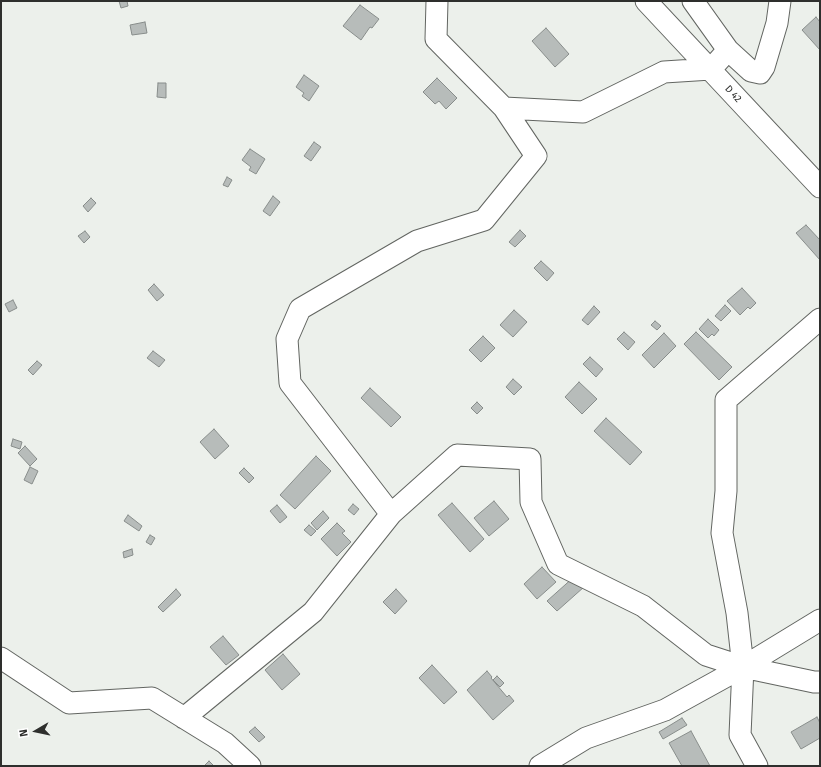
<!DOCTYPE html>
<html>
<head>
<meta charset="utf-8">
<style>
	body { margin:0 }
	#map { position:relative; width:821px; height:767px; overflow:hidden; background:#ecf0eb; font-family:"Fira Sans",sans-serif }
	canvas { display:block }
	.frame { position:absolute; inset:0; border:2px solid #2e2f2d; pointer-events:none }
	.north { position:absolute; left:16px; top:711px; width:40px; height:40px; -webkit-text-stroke:3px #fff; paint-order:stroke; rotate:261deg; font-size:11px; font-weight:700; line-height:16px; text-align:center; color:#2e2f2d }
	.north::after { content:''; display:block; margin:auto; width:14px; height:18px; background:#2e2f2d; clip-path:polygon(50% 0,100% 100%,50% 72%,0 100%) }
</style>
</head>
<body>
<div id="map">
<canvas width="821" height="767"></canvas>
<div class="frame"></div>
<div class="north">N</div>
</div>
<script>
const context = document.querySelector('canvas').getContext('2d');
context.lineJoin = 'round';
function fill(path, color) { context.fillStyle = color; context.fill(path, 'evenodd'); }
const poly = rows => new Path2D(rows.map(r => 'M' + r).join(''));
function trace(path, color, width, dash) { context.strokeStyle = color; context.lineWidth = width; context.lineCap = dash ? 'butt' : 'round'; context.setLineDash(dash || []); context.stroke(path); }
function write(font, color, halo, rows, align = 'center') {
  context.font = font + ' "Fira Sans",sans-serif'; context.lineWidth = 3.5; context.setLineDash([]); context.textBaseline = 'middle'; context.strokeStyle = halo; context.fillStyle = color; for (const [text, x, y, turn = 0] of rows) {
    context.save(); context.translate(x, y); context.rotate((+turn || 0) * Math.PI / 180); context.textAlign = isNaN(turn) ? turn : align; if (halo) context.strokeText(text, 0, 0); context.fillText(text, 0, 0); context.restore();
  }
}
const building = poly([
	[119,1,127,1,128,6,121,8,119,1],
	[360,5,379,19,372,28,370,27,361,40,343,26,360,5],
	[816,17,820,22,820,50,802,30,816,17],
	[145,22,147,33,132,35,130,25,145,22],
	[546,28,569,54,555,67,532,41,546,28],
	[304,75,319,86,309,101,302,96,304,93,296,87,304,75],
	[437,78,457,98,446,109,439,101,435,104,423,92,437,78],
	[158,83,166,83,166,98,157,97,158,83],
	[314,142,321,147,311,161,304,156,314,142],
	[250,149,265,159,256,174,249,170,251,167,242,160,250,149],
	[227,177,232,180,228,187,223,185,227,177],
	[273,196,280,202,270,216,263,211,273,196],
	[91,198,96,203,88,212,83,206,91,198],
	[806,225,820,240,820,260,796,233,806,225],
	[520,230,526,236,515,247,509,242,520,230],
	[85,231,90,237,84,243,78,236,85,231],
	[541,261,554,273,547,281,534,268,541,261],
	[154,284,164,295,157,301,148,290,154,284],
	[742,288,756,303,750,309,748,307,740,315,727,301,742,288],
	[13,300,17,308,9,312,5,304,13,300],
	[725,305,731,311,721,321,715,316,725,305],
	[594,306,600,312,588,325,582,320,594,306],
	[514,310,527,322,513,337,500,325,514,310],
	[708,319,719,330,714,336,712,334,708,338,699,329,708,319],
	[655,321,661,326,657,330,651,325,655,321],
	[624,332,635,342,628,350,617,339,624,332],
	[696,332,732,367,719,380,684,344,696,332],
	[664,333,676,346,654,368,642,355,664,333],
	[483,336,495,348,481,362,469,350,483,336],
	[153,351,165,360,159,367,147,358,153,351],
	[590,357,603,369,596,377,583,364,590,357],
	[37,361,42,365,33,375,28,370,37,361],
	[513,379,522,387,514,395,506,387,513,379],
	[579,382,597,399,582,414,565,397,579,382],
	[370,388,401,417,391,427,361,398,370,388],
	[477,402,483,408,477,414,471,408,477,402],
	[606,418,642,452,630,465,594,431,606,418],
	[214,429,229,446,215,459,200,442,214,429],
	[13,439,22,442,20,449,11,446,13,439],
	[25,446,37,459,30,466,18,453,25,446],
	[316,456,331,471,295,509,280,495,316,456],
	[30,467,38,471,32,484,24,480,30,467],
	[244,468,254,478,249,483,239,473,244,468],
	[494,501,509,519,489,536,474,518,494,501],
	[452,503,484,539,470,552,438,515,452,503],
	[353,504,359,509,354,515,348,510,353,504],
	[277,505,287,517,280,523,270,511,277,505],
	[323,511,329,518,317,530,311,523,323,511],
	[128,515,142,526,139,531,124,521,128,515],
	[337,523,345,531,342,533,351,542,337,556,321,539,337,523],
	[309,525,316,531,311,536,304,530,309,525],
	[150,535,155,538,151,545,146,542,150,535],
	[132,549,133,555,124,558,123,552,132,549],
	[542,567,556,582,537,599,524,584,542,567],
	[575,576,584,587,557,611,547,601,575,576],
	[176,589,181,595,163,612,158,607,176,589],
	[396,589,407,601,395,614,383,602,396,589],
	[223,636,239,655,226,665,210,647,223,636],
	[283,654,300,674,282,690,265,670,283,654],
	[432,665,457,692,444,704,419,678,432,665],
	[487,671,492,677,491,678,507,697,509,695,514,701,493,720,467,690,487,671],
	[497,676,504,683,500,687,493,680,497,676],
	[817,717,820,723,820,738,801,749,791,732,817,717],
	[682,718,687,725,663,739,659,732,682,718],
	[255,727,265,737,259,742,249,732,255,727],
	[691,731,710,766,682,766,669,743,691,731],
	[209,761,214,766,204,766,209,761]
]);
const minor = poly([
	[437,1,436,39,504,108,583,112,664,72,711,69,728,50,693,1],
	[646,1,820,187],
	[728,50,751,71,760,73,764,67,777,23,780,1],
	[504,108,536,156,484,220,417,241,300,309,287,339,290,383,391,514,457,455,530,459,531,502,558,564,643,606,706,655,743,667,665,710,586,738,540,766],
	[820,319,726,400,726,491,722,533,737,613,743,667,820,620],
	[1,658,69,703,152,698,225,743,250,766],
	[184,718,313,612,391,514],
	[757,766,740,735,743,667,814,682,820,682]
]);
const streetNames = [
	["D 42",733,94,47]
];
fill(building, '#b7bcba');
trace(building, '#888d8b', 1);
trace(minor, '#626561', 23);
trace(minor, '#fff', 21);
write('10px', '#2e2f2d', '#fff', streetNames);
</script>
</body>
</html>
